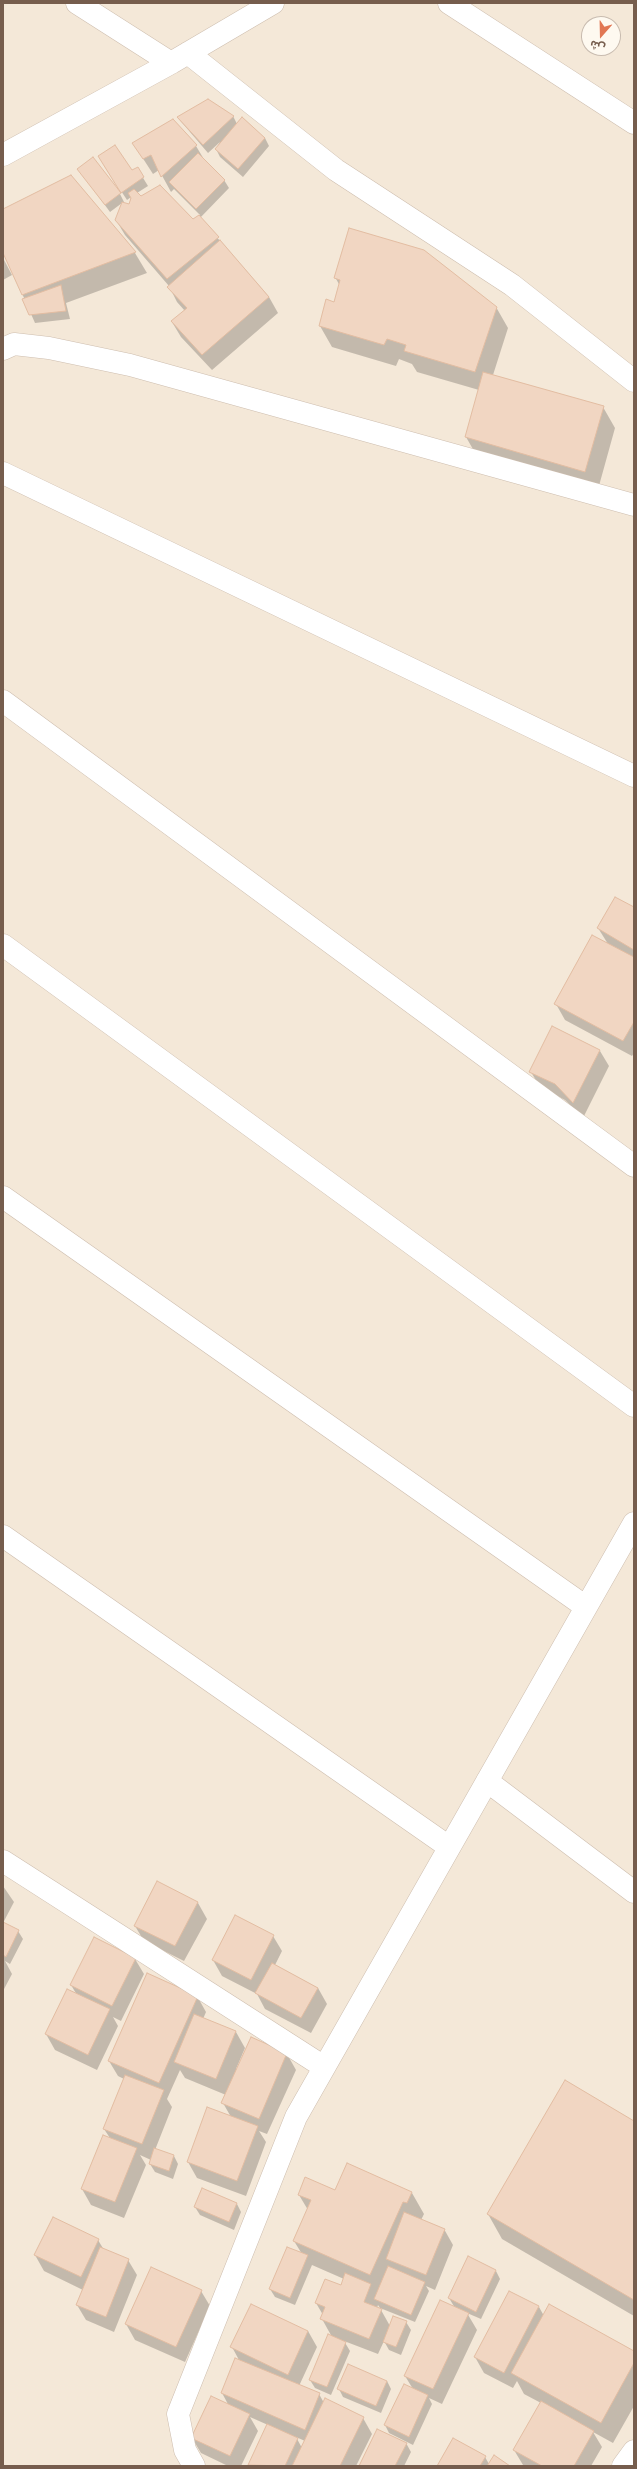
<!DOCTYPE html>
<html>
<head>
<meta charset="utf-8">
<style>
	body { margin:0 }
	#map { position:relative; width:637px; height:2469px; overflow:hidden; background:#fcf5e9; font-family:"PT Sans","Noto Sans Arabic",sans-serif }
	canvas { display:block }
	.frame { position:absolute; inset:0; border:4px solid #765d4d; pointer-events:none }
	.north { position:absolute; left:581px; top:16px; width:40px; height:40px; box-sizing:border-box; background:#fef9f0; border:1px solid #c8bbaf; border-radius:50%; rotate:200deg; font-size:11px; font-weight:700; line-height:16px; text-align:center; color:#765d4d }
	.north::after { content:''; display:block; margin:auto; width:14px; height:18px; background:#e17753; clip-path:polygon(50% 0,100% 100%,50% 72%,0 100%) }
</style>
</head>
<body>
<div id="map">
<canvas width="637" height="2469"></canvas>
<div class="frame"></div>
<div class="north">ش</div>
</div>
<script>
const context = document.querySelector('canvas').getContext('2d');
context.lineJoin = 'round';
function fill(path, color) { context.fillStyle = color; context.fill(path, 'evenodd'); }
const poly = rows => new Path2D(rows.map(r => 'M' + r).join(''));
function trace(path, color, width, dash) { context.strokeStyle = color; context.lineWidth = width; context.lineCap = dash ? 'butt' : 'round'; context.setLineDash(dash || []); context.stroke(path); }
const residential = poly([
	[3,3,634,3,634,2466,3,2466],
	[589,24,613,24,613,48,589,48]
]);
const shadow = poly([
	[233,116,237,124,265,138,269,146,243,177,220,157,216,149,220,142,208,153,178,118],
	[172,120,196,146,205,161,224,180,229,188,200,218,269,297,278,313,212,370,181,337,172,322,185,311,177,302,169,286,125,235,116,220,122,203,110,212,79,170,120,194,124,202,122,203,129,206,131,197,127,200,104,165,132,172,137,168,148,186,137,193,141,198,193,220,200,215,174,189,171,192,159,170,153,174,133,143],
	[71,176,135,253,147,273,66,303,70,319,35,323,3,250,3,210],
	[3,258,12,275,3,280],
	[335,277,496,307,508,328,493,375,603,407,615,428,597,493,478,458,466,437,479,390,417,372,412,364,399,359,396,366,332,347,320,326,334,303,340,286],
	[634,908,634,1053,632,1056,565,1020,556,1004,608,944,598,928],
	[600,1051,609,1066,583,1118,565,1100,540,1087,531,1072],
	[157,1882,198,1903,207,1919,184,1961,144,1941,135,1926],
	[3,1886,14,1902,3,1923],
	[3,1924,18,1931,23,1939,10,1964,5,1961,12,1974,3,1991],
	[273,1936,282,1951,275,1965,318,1988,327,2004,311,2033,265,2009,257,1994,222,1976,213,1960],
	[135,1959,144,1974,121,2021,113,2017,118,2026,97,2070,55,2050,46,2034,77,1995,71,1985],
	[197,1996,206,2012,203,2019,236,2032,245,2048,236,2069,287,2054,296,2070,267,2134,259,2131,266,2142,246,2196,197,2178,188,2162,231,2117,223,2103,226,2095,185,2078,180,2070,167,2099,172,2107,155,2150,174,2156,178,2164,173,2179,155,2172,150,2164,151,2160,140,2155,146,2165,124,2218,91,2205,82,2189,110,2138,104,2129,124,2079,118,2076,109,2061],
	[634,2122,634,2316,502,2239,488,2214],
	[203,2189,237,2204,241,2212,234,2230,200,2215,195,2207],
	[336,2191,412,2193,424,2214,421,2220,444,2229,453,2245,435,2290,426,2286,429,2291,415,2322,380,2308,378,2305,377,2308,381,2310,390,2326,406,2322,411,2330,401,2355,389,2350,384,2341,378,2354,344,2341,350,2351,331,2395,315,2388,310,2380,332,2337,322,2319,323,2315,316,2303,342,2287,344,2279,312,2265,295,2305,275,2297,270,2289,302,2254,294,2241,308,2210,299,2195],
	[98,2240,104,2250,128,2260,137,2275,114,2332,86,2320,77,2305,83,2290,44,2271,35,2255],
	[496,2271,500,2279,481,2319,467,2313,477,2330,442,2404,429,2398,432,2404,413,2445,389,2433,385,2425,413,2389,405,2376,455,2308,449,2298],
	[201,2291,210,2306,185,2362,135,2340,126,2324],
	[539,2307,544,2316,634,2353,634,2406,613,2443,593,2432,602,2447,591,2466,523,2465,514,2450,541,2403,524,2394,517,2381,513,2388,484,2373,475,2357],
	[308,2331,317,2347,299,2386,319,2394,324,2403,363,2418,372,2434,356,2466,250,2466,268,2425,250,2417,258,2431,241,2466,228,2466,201,2453,192,2438,229,2406,222,2393,239,2360,232,2347],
	[296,2437,305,2441,302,2448],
	[387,2381,391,2389,381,2413,343,2397,339,2389],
	[406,2443,411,2452,404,2466,360,2466],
	[485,2457,489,2464,508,2466,438,2466]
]);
const building = poly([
	[208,99,234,116,203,145,177,117,208,99],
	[242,117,265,138,238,169,215,149,242,117],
	[173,119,197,145,161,177,151,155,143,159,132,143,173,119],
	[115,145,132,170,138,167,144,177,121,193,98,156,115,145],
	[198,153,225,180,196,209,169,182,198,153],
	[93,157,121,193,105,205,77,169,93,157],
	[71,175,136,252,22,295,3,253,3,209,71,175],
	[160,185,193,219,199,215,219,237,167,279,115,220,122,202,129,204,131,198,128,193,134,189,141,196,160,185],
	[349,228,424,250,497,307,475,372,404,351,406,345,387,339,384,345,319,326,326,299,334,302,340,280,334,278,349,228],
	[220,240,269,297,202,355,171,321,187,308,167,287,220,240],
	[61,285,66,311,29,315,22,299,61,285],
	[483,372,604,406,585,472,465,437,483,372],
	[615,897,634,907,634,950,597,928,615,897],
	[592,935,634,957,634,1022,623,1041,554,1004,592,935],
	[552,1026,600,1050,573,1103,555,1084,529,1072,552,1026],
	[157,1881,198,1902,175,1946,134,1926,157,1881],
	[235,1915,274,1935,251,1980,212,1960,235,1915],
	[3,1922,19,1930,6,1957,3,1955,3,1922],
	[94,1937,136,1958,112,2006,70,1985,94,1937],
	[272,1963,318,1988,301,2018,255,1993,272,1963],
	[147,1973,198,1996,159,2083,108,2061,147,1973],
	[67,1989,110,2009,88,2055,45,2034,67,1989],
	[194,2014,236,2031,216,2079,174,2062,194,2014],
	[251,2037,287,2053,259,2119,221,2103,251,2037],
	[125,2075,164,2090,142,2144,103,2129,125,2075],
	[565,2080,634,2121,634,2300,487,2214,565,2080],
	[207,2107,258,2126,237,2181,187,2162,207,2107],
	[103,2135,137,2148,115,2202,81,2189,103,2135],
	[154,2148,174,2155,169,2171,149,2164,154,2148],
	[347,2163,412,2192,407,2203,403,2202,370,2275,293,2241,311,2200,298,2195,305,2177,335,2190,347,2163],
	[202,2188,237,2203,229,2222,194,2207,202,2188],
	[404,2212,445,2229,426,2275,386,2259,404,2212],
	[53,2217,99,2239,81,2277,34,2255,53,2217],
	[100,2247,129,2259,106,2317,76,2305,100,2247],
	[287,2247,308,2255,290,2298,269,2289,287,2247],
	[468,2256,496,2270,476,2312,448,2298,468,2256],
	[388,2266,425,2282,411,2315,374,2299,388,2266],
	[151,2267,202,2290,176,2347,125,2324,151,2267],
	[345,2273,371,2284,364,2302,382,2309,369,2339,320,2319,325,2307,315,2303,325,2279,341,2285,345,2273],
	[509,2291,539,2306,504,2373,474,2357,509,2291],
	[440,2300,469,2313,433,2389,404,2376,440,2300],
	[251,2304,308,2331,288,2375,230,2347,251,2304],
	[549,2304,634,2351,634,2363,601,2423,511,2373,549,2304],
	[393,2316,407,2321,396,2347,383,2342,393,2316],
	[328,2334,346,2342,327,2387,309,2380,328,2334],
	[235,2358,320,2393,305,2430,221,2393,235,2358],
	[348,2364,387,2381,376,2406,337,2389,348,2364],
	[404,2384,428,2395,409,2437,384,2425,404,2384],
	[211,2396,250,2414,230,2456,191,2438,211,2396],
	[325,2398,364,2417,340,2466,292,2466,325,2398],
	[541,2401,594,2431,574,2466,542,2466,513,2450,541,2401],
	[267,2424,298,2438,285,2466,248,2465,267,2424],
	[377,2429,407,2443,395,2466,359,2466,377,2429],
	[453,2438,486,2456,480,2466,437,2466,453,2438],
	[494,2455,510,2466,487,2466,494,2455]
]);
const street = poly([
	[77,3,171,63],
	[449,3,634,123],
	[188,53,336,170,512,285,634,381],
	[3,155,171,63,273,3],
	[3,349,14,344,49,348,130,365,634,505],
	[3,473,634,776],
	[3,701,634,1166],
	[3,945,634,1406],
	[3,1197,586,1607],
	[3,1536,449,1847],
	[487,1781,634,1892],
	[3,1861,324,2067],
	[194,2466,185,2450,178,2414,296,2117,634,1523],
	[623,2466,634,2451]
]);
fill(residential, '#f4e8d8');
fill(shadow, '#0003');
fill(building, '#f1d6c2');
trace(building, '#e3bda2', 1);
trace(street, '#cebeaf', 23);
trace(street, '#fff', 22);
</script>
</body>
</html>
